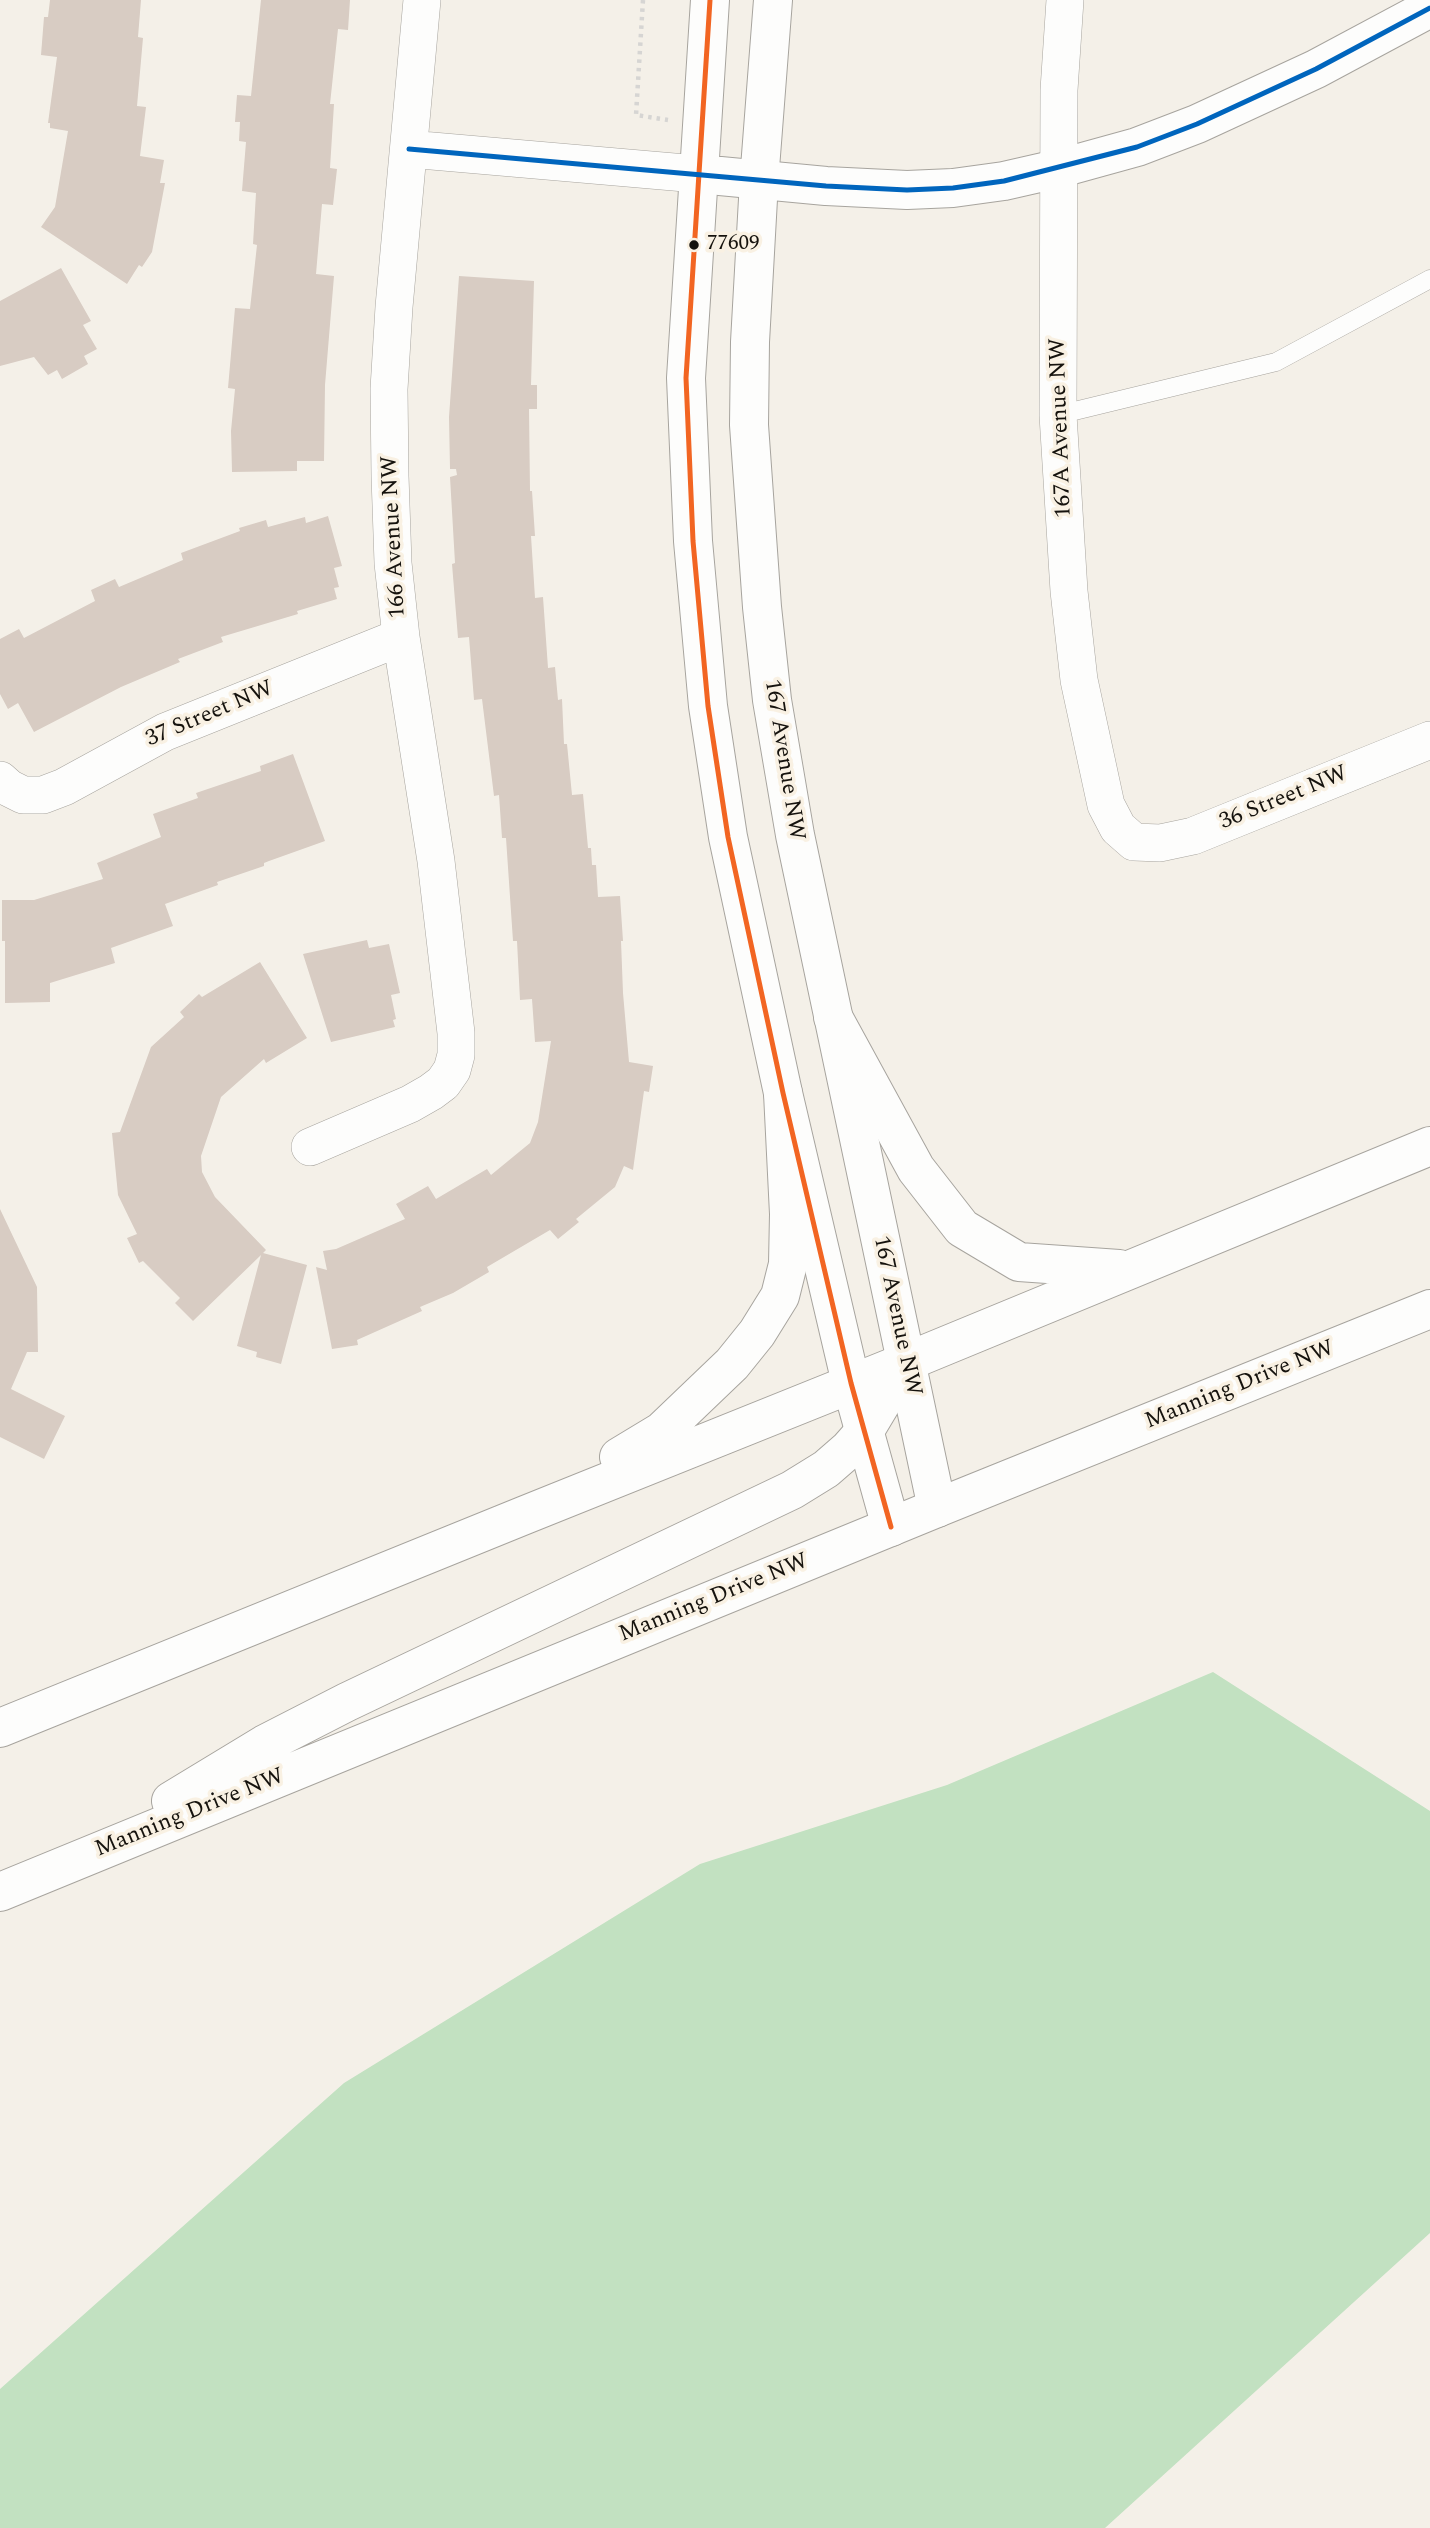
<!DOCTYPE html>
<html>
<head>
<meta charset="utf-8">
<style>
	body { margin:0 }
	canvas { display:block; background:#f4f0e8 }
</style>
</head>
<body>
<canvas width="1430" height="2528"></canvas>
<script>
const context = document.querySelector('canvas').getContext('2d');
context.lineJoin = 'round';
function fill(path, color) { context.fillStyle = color; context.fill(path, 'evenodd'); }
const poly = rows => new Path2D(rows.map(r => 'M' + r).join(''));
function trace(path, color, width, dash) { context.strokeStyle = color; context.lineWidth = width; context.lineCap = dash ? 'butt' : 'round'; context.setLineDash(dash || []); context.stroke(path); }
function write(font, color, halo, rows, align = 'center') {
  context.font = font + ' Spectral,serif'; context.lineWidth = 7; context.setLineDash([]); context.textBaseline = 'middle'; context.strokeStyle = halo; context.fillStyle = color; for (const [text, x, y, turn = 0] of rows) {
    context.save(); context.translate(x, y); context.rotate((+turn || 0) * Math.PI / 180); context.textAlign = isNaN(turn) ? turn : align; if (halo) context.strokeText(text, 0, 0); context.fillText(text, 0, 0); context.restore();
  }
}
const water = poly([
	[1213,1672,1430,1811,1430,2233,1105,2528,0,2528,0,2389,344,2083,700,1864,947,1785]
]);
const building = poly([
	[50,0,141,0,138,37,143,38,137,106,146,107,140,156,164,160,160,183,165,183,152,252,142,267,139,265,127,284,41,227,55,207,68,131,50,128,50,123,48,123,57,57,41,55,44,17,48,17],
	[261,0,350,0,348,30,338,29,330,104,334,104,330,168,337,169,333,205,322,204,316,274,334,276,325,385,324,461,297,461,297,471,232,472,231,431,235,389,228,388,235,308,250,309,257,245,253,244,256,193,242,191,246,142,239,141,240,122,235,122,237,95,251,96],
	[61,268,91,321,83,325,97,349,84,356,88,364,62,379,57,370,48,375,34,357,0,366,0,301],
	[459,276,534,281,531,385,537,385,537,409,529,409,530,491,532,491,535,536,531,536,535,598,543,597,548,668,555,667,558,700,562,699,564,744,567,744,572,795,583,794,588,848,591,848,592,865,596,865,598,897,620,896,623,941,621,941,623,993,629,1062,653,1066,649,1092,644,1091,633,1170,624,1166,615,1187,576,1219,579,1222,558,1239,550,1230,487,1267,489,1272,453,1293,420,1307,422,1311,357,1340,358,1345,332,1349,316,1267,327,1270,323,1251,336,1249,405,1219,396,1204,428,1186,436,1199,487,1169,491,1175,530,1143,538,1122,551,1041,535,1042,532,999,520,1000,517,941,513,941,506,838,502,838,499,795,494,796,482,699,474,700,469,637,458,638,452,564,455,563,450,477,457,475,456,469,450,469,449,417],
	[328,516,342,566,334,568,339,587,334,588,337,599,297,611,298,614,221,637,223,642,178,659,180,662,121,687,34,732,18,703,8,709,0,694,0,639,19,629,24,638,95,601,91,590,115,579,119,587,183,560,181,553,240,531,239,528,266,520,268,527,305,517,306,523],
	[293,754,325,841,269,861,264,863,264,866,217,882,218,885,165,904,173,926,111,948,115,963,50,983,50,1002,5,1003,5,941,2,941,2,900,34,900,103,879,97,863,161,837,153,814,198,798,196,793,261,771,260,766],
	[367,940,369,948,389,944,400,993,391,995,396,1019,393,1020,395,1027,331,1042,303,954],
	[260,962,307,1038,266,1063,264,1059,221,1097,201,1156,202,1172,215,1197,266,1250,263,1253,307,1265,281,1364,256,1357,257,1352,237,1346,261,1255,193,1321,175,1303,180,1298,143,1261,139,1263,127,1238,137,1234,118,1195,112,1133,120,1132,151,1047,184,1017,180,1012,199,994,202,997],
	[0,1209,37,1287,38,1352,27,1352,11,1389,65,1416,44,1459,0,1437]
]);
const path = poly([
	[643,0,636,115,668,120]
]);
const service = poly([
	[1058,415,1276,362,1430,279]
]);
const minor = poly([
	[1065,0,1059,90,1058,415,1069,591,1079,680,1106,805,1118,828,1134,842,1160,843,1193,836,1430,740],
	[409,149,720,176],
	[0,780,9,788,23,795,43,795,64,787,165,732,401,637],
	[310,1147,410,1104,431,1092,443,1083,452,1070,456,1055,456,1033,436,861,401,637,393,563,390,476,389,389,394,307,422,0]
]);
const tertiary = poly([
	[720,176,826,186,907,190,953,188,1004,181,1061,168,1137,147,1197,124,1316,69,1430,8]
]);
const secondary = poly([
	[710,0,686,378,693,541,708,706,728,837,783,1093,851,1383,891,1527],
	[773,0,759,181,750,342,749,425,762,607,772,700,795,835,937,1508]
]);
const primary = poly([
	[833,1017,916,1169,962,1228,1019,1262,1119,1269],
	[619,1457,662,1431,732,1364,757,1333,780,1296,788,1264,789,1214,783,1093],
	[0,1728,525,1515,906,1362,1430,1146],
	[171,1801,265,1744,347,1702,792,1490,826,1469,849,1449,864,1432,906,1362],
	[0,1892,937,1508,1430,1309]
]);
const bus1 = poly([
	[710,0,686,378,693,541,708,706,728,837,783,1093,851,1383,891,1527]
]);
const bus2 = poly([
	[409,149,826,186,907,190,953,188,1004,181,1137,147,1197,124,1316,69,1430,8]
]);
const markers = [
	[694,245,6,"#15120d"]
];
const busNames = [
	["77609",707,245]
];
const streetNames = [
	["167A Avenue NW",1062,428,-92],
	["166 Avenue NW",395,537,-93],
	["37 Street NW",210,715,-23],
	["167 Avenue NW",783,760,81],
	["36 Street NW",1284,799,-22],
	["167 Avenue NW",896,1316,78],
	["Manning Drive NW",1240,1386,-22],
	["Manning Drive NW",714,1599,-22],
	["Manning Drive NW",190,1814,-22]
];
fill(water, '#c2e1c1');
fill(building, '#d8ccc3');
trace(service, '#a7a49e', 19);
trace(minor, '#a7a49e', 38);
trace(tertiary, '#a7a49e', 40);
trace(secondary, '#a7a49e', 40);
trace(primary, '#a7a49e', 40);
trace(path, '#d6d5d3', 4.5, [3.5, 5]);
trace(service, '#fdfdfc', 18);
trace(minor, '#fdfdfc', 37);
trace(tertiary, '#fdfdfc', 38);
trace(secondary, '#fdfdfc', 38);
trace(primary, '#fdfdfc', 38);
trace(bus1, '#f26522', 5);
trace(bus2, '#0065bd', 5);
for (const [x, y, r, color] of markers) { const dot = new Path2D(); dot.arc(x, y, r, 0, 2 * Math.PI); context.fillStyle = color; context.fill(dot); trace(dot, '#f9f1e3', 2.5); }
write('21px', '#15120d', '#f9f1e3', busNames, 'left');
write('23px', '#15120d', '#f9f1e3', streetNames);
</script>
</body>
</html>
